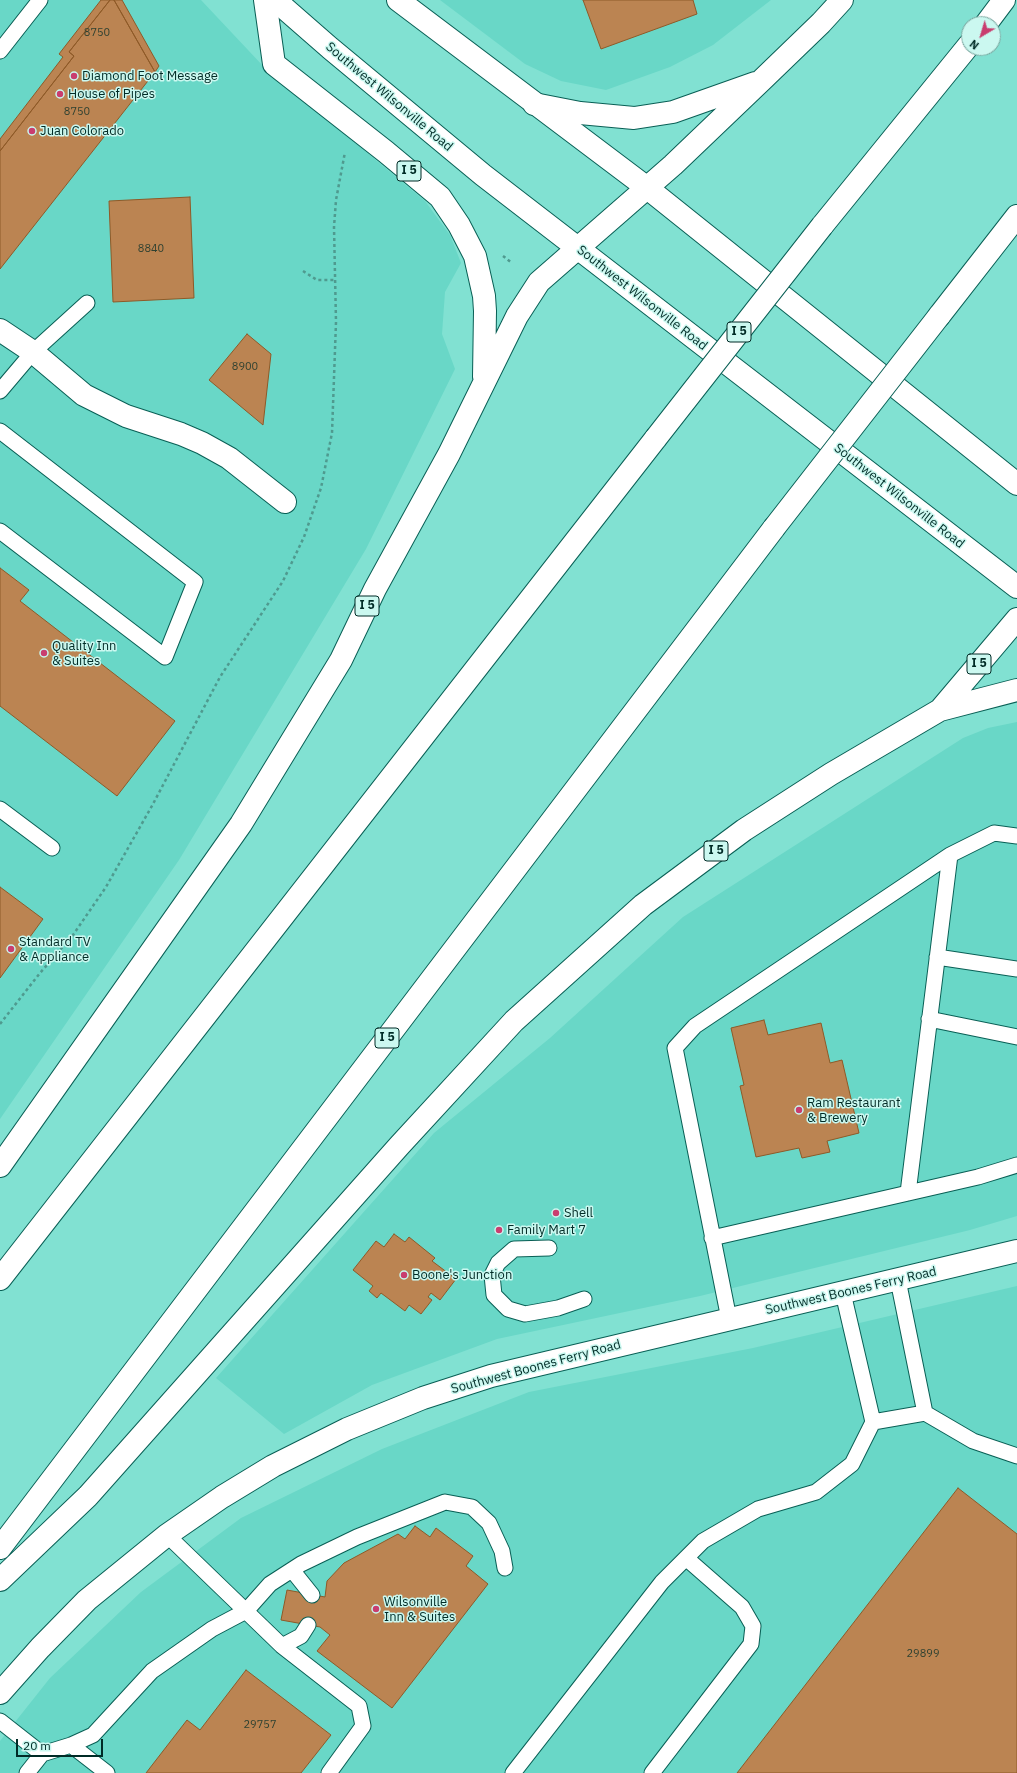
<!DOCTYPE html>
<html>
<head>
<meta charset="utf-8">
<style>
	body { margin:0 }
	#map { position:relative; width:1017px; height:1773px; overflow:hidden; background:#81e1d2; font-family:"IBM Plex Sans",sans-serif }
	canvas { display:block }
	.north { position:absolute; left:961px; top:16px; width:40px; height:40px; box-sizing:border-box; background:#cbf8f0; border:1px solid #7aa69f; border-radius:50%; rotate:218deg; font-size:11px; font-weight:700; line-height:16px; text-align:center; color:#002b26 }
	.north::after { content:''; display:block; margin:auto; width:14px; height:18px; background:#c93d6f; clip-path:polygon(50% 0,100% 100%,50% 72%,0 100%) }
	.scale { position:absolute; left:16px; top:1739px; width:87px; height:18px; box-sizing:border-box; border:2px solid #002b26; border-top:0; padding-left:5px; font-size:12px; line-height:14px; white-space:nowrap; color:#002b26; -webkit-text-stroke:3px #cbf8f0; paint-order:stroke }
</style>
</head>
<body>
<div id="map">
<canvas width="1017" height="1773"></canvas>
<div class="north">N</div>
<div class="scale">20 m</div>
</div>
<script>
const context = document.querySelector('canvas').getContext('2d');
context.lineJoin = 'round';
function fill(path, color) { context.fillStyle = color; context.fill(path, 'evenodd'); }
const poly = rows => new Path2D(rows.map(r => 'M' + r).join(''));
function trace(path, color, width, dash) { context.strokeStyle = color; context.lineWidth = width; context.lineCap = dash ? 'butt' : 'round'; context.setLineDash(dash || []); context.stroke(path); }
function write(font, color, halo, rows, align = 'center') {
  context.font = font + ' "IBM Plex Sans",sans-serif'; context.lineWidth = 3; context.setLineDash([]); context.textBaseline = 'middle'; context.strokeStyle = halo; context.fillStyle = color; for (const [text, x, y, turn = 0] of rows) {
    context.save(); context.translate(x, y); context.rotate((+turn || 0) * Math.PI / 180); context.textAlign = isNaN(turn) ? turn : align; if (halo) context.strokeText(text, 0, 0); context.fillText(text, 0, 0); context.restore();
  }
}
const built = poly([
	[0,0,201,0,264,67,425,201,450,235,461,263,445,292,442,334,455,369,366,549,179,860,0,1119],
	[440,0,771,0,713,45,670,67,606,90,561,81,525,64],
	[1017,722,1017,1216,970,1230,700,1296,497,1339,372,1385,284,1434,216,1378,434,1133,550,1038,683,917,963,738,988,728],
	[1017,1286,1017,1773,0,1773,0,1741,50,1678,141,1592,241,1518,382,1449,529,1392,753,1348]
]);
const building = poly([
	[101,0,110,0,69,52,74,56,0,151,0,139,63,57,59,54,101,0],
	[110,0,114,0,155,72,0,269,0,151,74,56,69,52,110,0],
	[114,0,122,0,159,66,155,72,114,0],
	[583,0,693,0,697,14,601,49,583,0],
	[190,197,194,298,113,302,109,201,190,197],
	[247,334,271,354,263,425,209,380,247,334],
	[0,568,29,590,20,601,175,721,117,796,0,706,0,568],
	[0,887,43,919,0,978,0,887],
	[764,1020,768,1035,821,1023,830,1063,842,1060,859,1133,827,1141,830,1152,802,1158,799,1148,756,1157,740,1086,744,1085,731,1028,764,1020],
	[394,1234,405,1242,409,1237,435,1258,432,1261,456,1279,440,1300,431,1293,428,1297,432,1300,421,1314,409,1305,405,1311,381,1293,377,1298,369,1291,373,1286,353,1270,376,1241,384,1247,394,1234],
	[958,1488,1017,1534,1017,1773,737,1773,958,1488],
	[415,1526,430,1537,436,1528,473,1556,466,1566,488,1584,392,1708,317,1651,330,1635,320,1627,281,1620,287,1590,325,1597,327,1581,344,1563,398,1534,405,1539,415,1526],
	[246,1670,331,1735,301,1773,146,1773,187,1720,200,1730,246,1670]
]);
const path = poly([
	[503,256,512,263],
	[303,271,317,280,335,280],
	[0,1024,40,973,73,935,106,887,153,804,220,677,283,581,304,537,321,488,332,433,336,322,334,227,336,200,345,152]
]);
const service = poly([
	[0,51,40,0],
	[0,391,33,352,87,303],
	[0,431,195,582,165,657,0,531],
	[0,809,52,848],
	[937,957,1017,969],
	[929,1019,1017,1037],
	[908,1193,950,855],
	[712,1238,978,1177,1017,1165],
	[549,1248,514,1249,498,1263,492,1275,494,1295,508,1309,525,1314,558,1308,584,1299],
	[898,1280,925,1413],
	[729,1319,675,1048,695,1026,950,855,994,833,1017,836],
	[873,1422,925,1413,973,1441,1017,1456],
	[167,1535,282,1646,359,1706,363,1726,329,1773],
	[292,1570,312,1595],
	[282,1646,301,1636,308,1625],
	[0,1721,42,1754,71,1745,93,1735,152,1671,212,1629,246,1611,270,1584,301,1564,357,1537,445,1502,472,1507,489,1523,502,1551,505,1568],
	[71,1745,107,1773],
	[27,1773,42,1754],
	[513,1773,662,1582,703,1541,758,1509,816,1492,852,1464,873,1422,843,1293],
	[652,1773,751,1644,753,1626,742,1607,686,1558]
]);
const minor = poly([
	[0,330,33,352,84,395,126,416,181,434,202,443,229,458,285,502]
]);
const tertiary = poly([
	[0,1693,40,1648,87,1600,167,1535,222,1497,273,1466,347,1429,423,1398,491,1376,1017,1251]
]);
const primary = poly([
	[275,0,330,48,483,175,1017,587],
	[398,0,646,187,1017,484]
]);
const motorway = poly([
	[265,0,274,64,386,152,440,197,459,225,475,256,484,296,485,311,484,377],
	[986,24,1004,0],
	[534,104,580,113,634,118,673,112,755,83],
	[822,226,969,45],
	[939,316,1017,216],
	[940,710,1017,619],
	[0,1166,241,824,341,660,375,589,449,454,517,316,539,282,673,165,763,79,821,23,842,0],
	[0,1279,656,438],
	[0,1548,774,528],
	[0,1580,88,1496,399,1146,514,1021,643,905,744,830,831,774,940,710,1017,690]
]);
const motorwayBridge = poly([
	[656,438,822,226],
	[774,528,939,316]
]);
const markers = [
	[74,76,4,"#c93d6f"],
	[60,94,4,"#c93d6f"],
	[32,131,4,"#c93d6f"],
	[44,653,4,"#c93d6f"],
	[11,949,4,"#c93d6f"],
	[799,1110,4,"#c93d6f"],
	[556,1213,4,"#c93d6f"],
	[499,1230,4,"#c93d6f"],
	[404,1275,4,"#c93d6f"],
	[376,1609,4,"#c93d6f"]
];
const numberNames = [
	["8750",97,33],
	["8750",77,112],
	["8840",151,249],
	["8900",245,367],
	["29899",923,1654],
	["29757",260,1725]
];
const shields = [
	[409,171,24],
	[739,332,24],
	[367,606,24],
	[979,664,24],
	[716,851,24],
	[387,1038,24]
];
const shieldNames = [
	["I 5",409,171],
	["I 5",739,332],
	["I 5",367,606],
	["I 5",979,664],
	["I 5",716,851],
	["I 5",387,1038]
];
const poiNames = [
	["Diamond Foot Message",82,76],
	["House of Pipes",68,94],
	["Juan Colorado",40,131],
	["Quality Inn",52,646],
	["& Suites",52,661],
	["Standard TV",19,942],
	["& Appliance",19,957],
	["Ram Restaurant",807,1103],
	["& Brewery",807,1118],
	["Shell",564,1213],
	["Family Mart 7",507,1230],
	["Boone's Junction",412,1275],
	["Wilsonville",384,1602],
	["Inn & Suites",384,1617]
];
const streetNames = [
	["Southwest Wilsonville Road",389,97,40],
	["Southwest Wilsonville Road",642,298,38],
	["Southwest Wilsonville Road",899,496,38],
	["Southwest Boones Ferry Road",851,1291,-13],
	["Southwest Boones Ferry Road",536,1367,-15]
];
fill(built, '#69d7c7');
fill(building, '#bb8452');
trace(building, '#8e5a28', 1);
trace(service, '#095f55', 17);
trace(minor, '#095f55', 24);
trace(tertiary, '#095f55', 24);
trace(primary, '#095f55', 24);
trace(motorway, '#095f55', 24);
trace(path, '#4f9a8f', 2.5, [3, 3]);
trace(service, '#fff', 15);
trace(minor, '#fff', 22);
trace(tertiary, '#fff', 22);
trace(primary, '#fff', 22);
trace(motorway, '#fff', 22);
trace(motorwayBridge, '#095f55', 24, []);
trace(motorwayBridge, '#fff', 22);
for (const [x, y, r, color] of markers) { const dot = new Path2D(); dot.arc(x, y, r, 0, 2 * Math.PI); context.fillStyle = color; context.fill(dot); trace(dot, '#cbf8f0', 1.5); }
write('11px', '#2f4131', null, numberNames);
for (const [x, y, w] of shields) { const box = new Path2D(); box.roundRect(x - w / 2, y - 10, w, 20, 3); context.fillStyle = '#cbf8f0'; context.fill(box); trace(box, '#002b26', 1); }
write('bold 12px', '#002b26', null, shieldNames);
write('13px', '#002b26', '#cbf8f0', poiNames, 'left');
write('13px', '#002b26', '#cbf8f0', streetNames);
</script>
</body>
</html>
